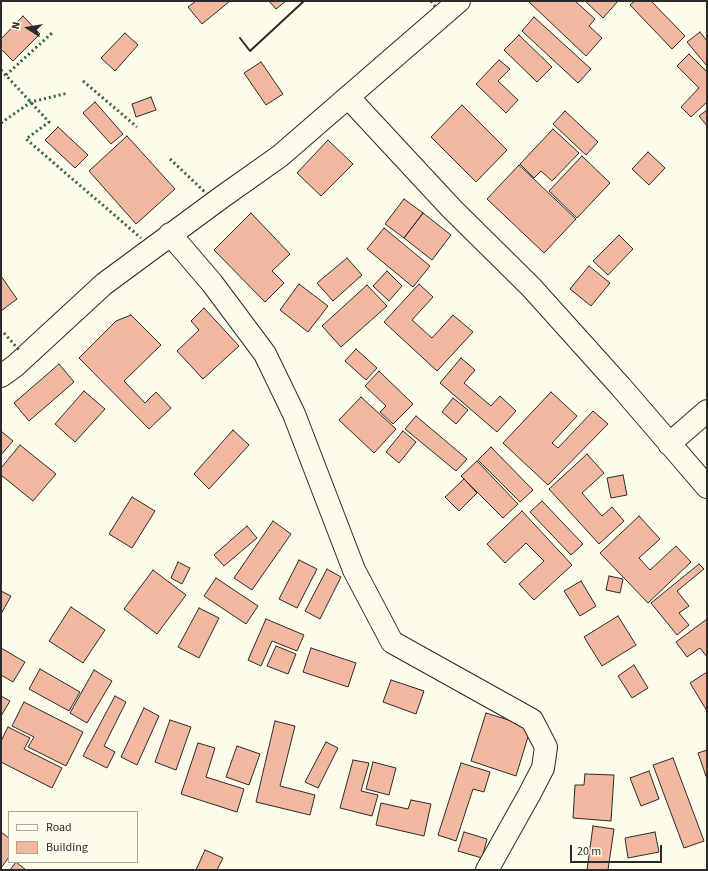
<!DOCTYPE html>
<html>
<head>
<meta charset="utf-8">
<style>
	body { margin:0 }
	#map { position:relative; width:708px; height:871px; overflow:hidden; background:#fdfbea; font-family:"Source Sans 3",sans-serif }
	canvas { display:block }
	.frame { position:absolute; inset:0; border:2px solid #2b2b2b; pointer-events:none }
	.legend { position:absolute; left:8px; top:811px; width:130px; height:52px; box-sizing:border-box; background:#fdfbea; border:1px solid #a9a89e; margin:0; padding:5px 7px; list-style:none; font-size:12px; color:#2b2b2b }
	.legend li { display:flex; align-items:center; gap:8px; height:20px }
	.legend b { width:20px; border:1px solid #a9a89e }
	.north { position:absolute; left:8px; top:8px; width:40px; height:40px; -webkit-text-stroke:3px #fdfbea; paint-order:stroke; rotate:282deg; font-size:11px; font-weight:700; line-height:16px; text-align:center; color:#2b2b2b }
	.north::after { content:''; display:block; margin:auto; width:14px; height:18px; background:#2b2b2b; clip-path:polygon(50% 0,100% 100%,50% 72%,0 100%) }
	.scale { position:absolute; left:570px; top:845px; width:92px; height:18px; box-sizing:border-box; border:2px solid #2b2b2b; border-top:0; padding-left:5px; font-size:12px; line-height:14px; white-space:nowrap; color:#2b2b2b; -webkit-text-stroke:3px #fdfbea; paint-order:stroke }
</style>
</head>
<body>
<div id="map">
<canvas width="708" height="871"></canvas>
<div class="frame"></div>
<ul class="legend">
<li><b style="height:5px;background:#fdfbea"></b>Road</li>
<li><b style="height:11px;background:#f2b8a0"></b>Building</li>
</ul>
<div class="north">N</div>
<div class="scale">20 m</div>
</div>
<script>
const context = document.querySelector('canvas').getContext('2d');
context.lineJoin = 'round';
function fill(path, color) { context.fillStyle = color; context.fill(path, 'evenodd'); }
const poly = rows => new Path2D(rows.map(r => 'M' + r).join(''));
function trace(path, color, width, dash) { context.strokeStyle = color; context.lineWidth = width; context.lineCap = dash ? 'butt' : 'round'; context.setLineDash(dash || []); context.stroke(path); }
const building = poly([
	[196,1,230,1,202,24,188,7,196,1],
	[269,1,286,1,276,9,269,1],
	[528,1,575,1,595,19,589,26,602,38,586,56,528,1],
	[585,1,618,1,603,18,585,1],
	[635,1,651,1,685,36,672,49,630,5,635,1],
	[23,16,40,34,13,61,1,49,1,39,23,16],
	[534,17,591,69,578,83,522,31,534,17],
	[700,32,707,41,707,66,687,42,700,32],
	[125,33,138,45,115,71,101,58,125,33],
	[519,35,552,67,537,82,504,50,519,35],
	[689,54,707,72,707,102,691,117,681,107,699,88,677,66,689,54],
	[499,60,510,69,498,81,518,100,506,113,476,84,499,60],
	[261,62,283,94,266,105,244,73,261,62],
	[151,97,156,110,136,117,132,104,151,97],
	[95,102,123,134,111,144,83,113,95,102],
	[462,105,507,150,476,182,431,137,462,105],
	[707,110,707,126,699,116,707,110],
	[565,111,598,142,586,155,553,124,565,111],
	[58,127,88,155,75,168,45,140,58,127],
	[553,129,579,153,552,181,541,171,534,178,520,164,553,129],
	[127,136,175,189,136,224,89,171,127,136],
	[328,140,353,164,321,196,297,173,328,140],
	[648,152,665,168,649,185,632,169,648,152],
	[582,156,610,183,577,218,549,191,582,156],
	[519,165,576,219,544,253,487,199,519,165],
	[404,199,423,213,404,238,385,224,404,199],
	[251,213,290,254,272,271,284,283,265,302,214,250,251,213],
	[423,213,451,235,432,260,404,238,423,213],
	[384,228,430,266,413,287,367,249,384,228],
	[619,235,633,249,608,275,593,261,619,235],
	[347,258,362,275,333,301,317,283,347,258],
	[589,266,610,283,591,306,570,289,589,266],
	[387,271,402,286,389,301,373,286,387,271],
	[1,276,17,299,1,311,1,276],
	[299,284,328,306,308,332,280,310,299,284],
	[419,284,433,297,412,320,432,338,453,315,473,332,437,371,384,322,419,284],
	[367,285,387,306,341,347,322,326,367,285],
	[204,308,239,346,203,379,177,351,199,330,191,321,204,308],
	[131,315,161,345,124,381,145,403,156,392,171,408,149,429,79,358,116,321,131,315],
	[356,349,377,368,366,380,345,361,356,349],
	[461,358,475,370,464,383,491,406,500,396,516,411,497,432,440,383,461,358],
	[59,364,74,382,29,421,14,403,59,364],
	[379,371,413,404,393,424,380,412,386,406,365,386,379,371],
	[84,391,105,409,75,442,55,424,84,391],
	[551,392,577,416,552,443,558,448,593,411,608,424,548,485,503,443,551,392],
	[361,397,396,429,374,453,339,420,361,397],
	[453,398,468,410,456,424,442,412,453,398],
	[416,416,467,459,456,471,405,429,416,416],
	[233,430,249,445,209,489,194,474,233,430],
	[1,431,13,441,1,455,1,431],
	[403,431,416,442,399,463,386,452,403,431],
	[20,445,56,474,33,501,1,475,1,468,20,445],
	[491,447,533,490,520,502,478,460,491,447],
	[587,454,604,473,582,493,602,516,612,507,624,521,599,544,549,489,587,454],
	[477,461,518,504,503,518,461,476,477,461],
	[623,475,627,495,611,498,607,478,623,475],
	[464,479,477,493,459,511,445,497,464,479],
	[132,497,155,511,132,548,109,534,132,497],
	[542,501,583,544,571,555,530,512,542,501],
	[522,511,572,565,534,600,519,584,544,561,526,543,505,563,487,544,522,511],
	[639,516,660,539,639,558,650,570,676,546,691,562,648,603,600,553,639,516],
	[273,521,291,534,252,590,234,578,273,521],
	[247,526,257,538,224,566,214,555,247,526],
	[299,560,317,569,297,608,279,599,299,560],
	[178,562,190,568,182,584,171,578,178,562],
	[699,564,704,569,677,591,689,606,679,613,689,625,677,635,651,603,699,564],
	[327,569,341,577,320,619,305,611,327,569],
	[153,570,186,595,157,634,124,609,153,570],
	[609,576,623,579,620,593,606,590,609,576],
	[216,578,258,606,246,624,204,596,216,578],
	[581,581,596,606,580,616,564,591,581,581],
	[1,591,11,596,1,614,1,591],
	[71,607,105,630,83,663,49,641,71,607],
	[199,608,219,618,199,658,178,647,199,608],
	[618,616,636,645,602,666,584,637,618,616],
	[266,619,304,635,297,651,272,641,261,666,248,660,266,619],
	[707,619,707,657,700,648,687,657,676,642,707,619],
	[276,646,296,654,288,674,267,666,276,646],
	[1,648,25,662,13,682,1,675,1,648],
	[311,648,356,663,348,687,303,672,311,648],
	[634,665,648,688,632,698,618,676,634,665],
	[40,669,80,692,69,711,29,689,40,669],
	[94,670,112,681,87,723,70,713,94,670],
	[707,672,707,711,690,683,707,672],
	[391,680,424,691,416,714,383,702,391,680],
	[1,696,10,701,1,716,1,696],
	[115,696,126,702,104,746,115,752,107,768,83,756,115,696],
	[24,702,83,732,66,766,28,747,34,737,12,726,24,702],
	[144,708,159,716,137,765,121,757,144,708],
	[486,713,531,727,516,776,471,761,486,713],
	[170,720,191,727,176,770,155,762,170,720],
	[275,721,295,726,280,786,315,795,310,815,256,802,275,721],
	[8,727,30,738,24,749,62,768,52,788,1,762,1,741,8,727],
	[326,742,338,748,318,788,305,782,326,742],
	[198,743,215,748,206,777,244,789,237,812,181,794,198,743],
	[237,746,260,754,249,785,226,777,237,746],
	[707,750,707,779,698,753,707,750],
	[673,758,704,841,684,848,653,765,673,758],
	[353,760,369,763,361,791,378,795,372,816,340,808,353,760],
	[373,762,396,768,389,795,366,789,373,762],
	[461,763,490,772,484,792,473,789,456,841,438,835,461,763],
	[649,771,659,799,641,806,630,778,649,771],
	[585,774,614,775,611,821,573,818,575,785,584,785,585,774],
	[411,800,431,804,424,836,376,825,381,803,408,809,411,800],
	[593,826,614,829,608,870,587,870,593,826],
	[1,832,9,838,9,857,1,868,1,832],
	[464,832,487,839,482,858,458,851,464,832],
	[655,832,659,852,628,858,625,838,655,832],
	[205,850,223,858,217,870,196,870,205,850],
	[16,862,26,870,10,870,16,862]
]);
const minor = poly([
	[348,97,452,209,531,287,621,387,707,487],
	[170,234,212,283,265,354,294,414,354,570,392,642,532,720,546,747,543,768,529,795,487,870],
	[1,376,15,366,104,284,222,197,280,156,459,1],
	[669,444,707,411]
]);
const hedge = poly([
	[431,1,437,9],
	[1,70,49,122,26,139,141,238],
	[6,75,52,33],
	[83,81,137,127],
	[1,123,31,102,68,93],
	[170,159,207,194],
	[4,333,20,351]
]);
const wall = poly([
	[240,38,250,51,304,1]
]);
fill(building, '#f2b8a0');
trace(building, '#2b2b2b', 1);
trace(minor, '#2b2b2b', 24);
trace(minor, '#fdfbea', 22);
trace(hedge, '#34623c', 3, [2, 3]);
trace(wall, '#2b2b2b', 2);
</script>
</body>
</html>
